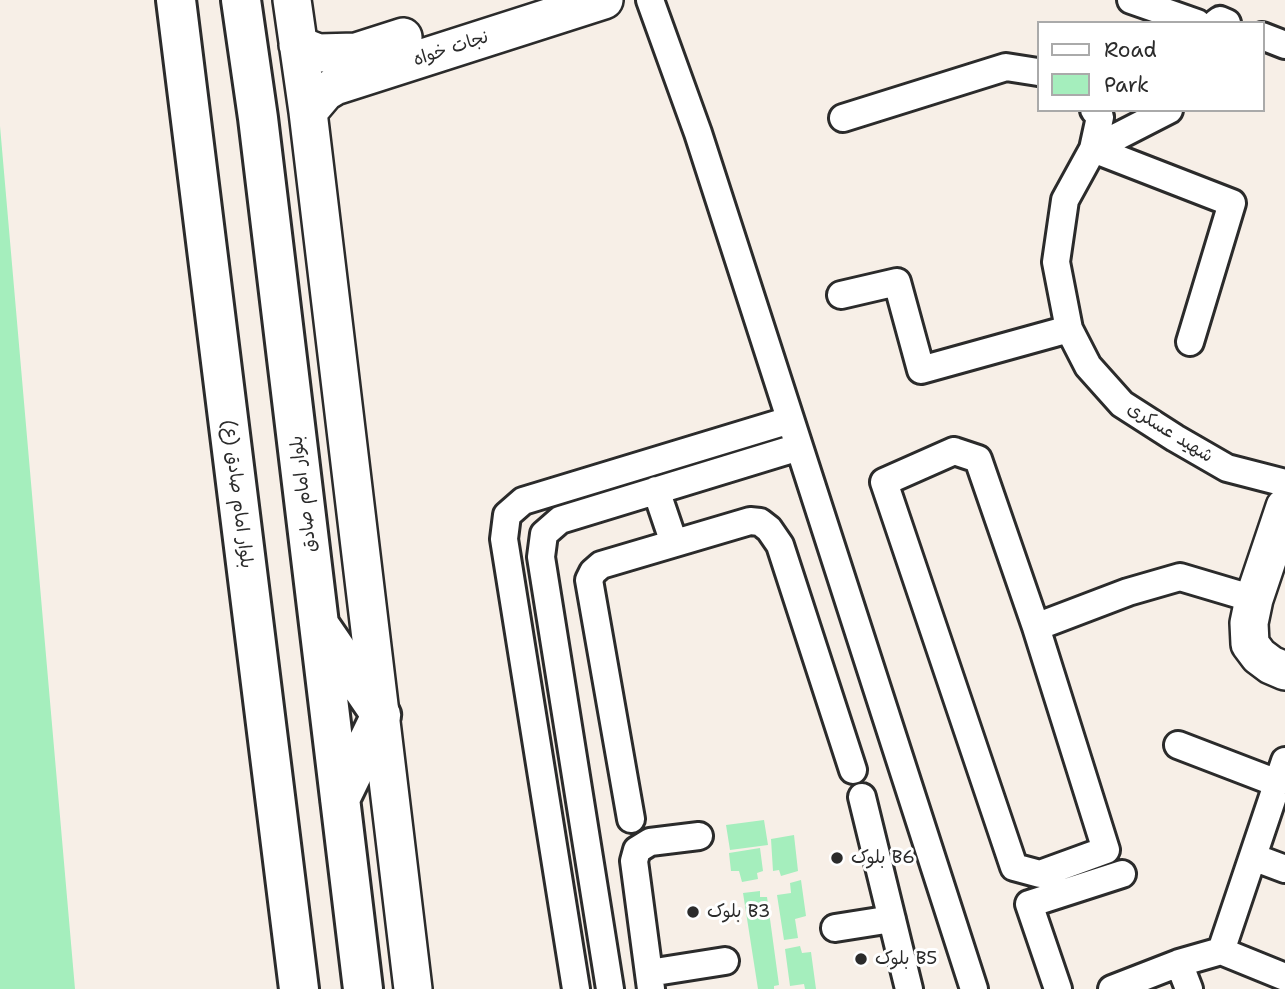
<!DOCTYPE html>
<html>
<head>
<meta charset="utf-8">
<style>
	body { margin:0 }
	#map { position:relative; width:1285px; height:989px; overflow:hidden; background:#f7efe7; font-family:"Shantell Sans",sans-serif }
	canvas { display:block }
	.legend { position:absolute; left:1037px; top:21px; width:228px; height:91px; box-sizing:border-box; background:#fff; border:2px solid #aaa; margin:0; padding:9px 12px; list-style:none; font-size:21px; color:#2b2b2b }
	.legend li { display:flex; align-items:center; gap:14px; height:35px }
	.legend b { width:35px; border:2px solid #aaa }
</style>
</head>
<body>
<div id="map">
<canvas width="1285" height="989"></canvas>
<ul class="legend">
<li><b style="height:9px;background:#fff"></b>Road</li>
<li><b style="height:19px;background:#a5eebd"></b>Park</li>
</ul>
</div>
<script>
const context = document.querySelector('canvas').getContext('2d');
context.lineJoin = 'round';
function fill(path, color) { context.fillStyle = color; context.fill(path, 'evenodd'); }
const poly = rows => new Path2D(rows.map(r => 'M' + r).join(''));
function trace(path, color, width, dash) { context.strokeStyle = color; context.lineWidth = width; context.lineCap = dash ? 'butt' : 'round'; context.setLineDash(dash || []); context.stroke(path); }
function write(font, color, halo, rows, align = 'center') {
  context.font = font + ' "Shantell Sans","Playpen Sans Arabic",sans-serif'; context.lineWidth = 6; context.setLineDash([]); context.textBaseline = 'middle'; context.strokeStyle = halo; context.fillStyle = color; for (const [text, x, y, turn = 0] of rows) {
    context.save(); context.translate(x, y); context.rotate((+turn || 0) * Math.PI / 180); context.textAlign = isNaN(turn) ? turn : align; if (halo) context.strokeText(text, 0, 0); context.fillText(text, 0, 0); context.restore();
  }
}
const green = poly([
	[0,126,75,989,0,989],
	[764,820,768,845,730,850,726,825],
	[794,835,798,871,781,876,779,870,773,871,771,839],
	[760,848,763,871,757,873,758,879,742,882,739,871,731,871,729,853],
	[801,880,806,916,795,919,798,938,784,940,777,895,791,893,790,883],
	[760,891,760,897,767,897,779,985,774,986,774,989,758,989,743,893],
	[800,946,802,953,811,952,816,989,805,989,804,984,790,986,785,949]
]);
const street = poly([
	[650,0,698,133,974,989],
	[1131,0,1197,23],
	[1216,23,1220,20,1227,23],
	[1262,36,1285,45],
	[1094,110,1100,117,1093,149,1065,200,1056,262,1069,329,1088,366,1122,404,1175,438,1227,468,1285,483],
	[843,118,1006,67,1038,72],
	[1093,149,1232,203,1190,342],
	[1093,149,1169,110],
	[841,295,897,282,921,370,1069,329],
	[954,451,978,459,1036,627,1106,850,1040,874,1014,867,884,482,954,451],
	[656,490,674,543],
	[1036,627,1128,592,1180,577,1254,599],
	[1178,745,1277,783],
	[862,797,909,989],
	[631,819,589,580,593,572,601,565,750,521,760,522,769,529,780,545,853,770],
	[1253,857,1285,869],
	[835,928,892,919],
	[1221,951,1285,761],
	[1179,963,1189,989],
	[649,973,725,961],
	[576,989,504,539,507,515,523,501,790,420],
	[610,989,541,557,544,534,560,520,799,447],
	[651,989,634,861,637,850,650,842,699,836],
	[1058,989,1029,904,1122,874],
	[1112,989,1179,963,1221,951,1285,977]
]);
const secondary = poly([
	[292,0,308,112,413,989],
	[298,45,318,53,356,52,403,37],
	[308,112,325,92,335,86,604,0],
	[1285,507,1254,599,1249,623,1250,644,1259,656,1271,665,1285,671]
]);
const primary = poly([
	[176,0,299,989],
	[241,0,258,118,363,989],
	[322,629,381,715,340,799]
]);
const markers = [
	[837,858,7,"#2b2b2b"],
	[693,912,7,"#2b2b2b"],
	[861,959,7,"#2b2b2b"]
];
const streetNames = [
	["نجات خواه",451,49,-18],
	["شهید عسکری",1170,433,32],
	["بلوار امام صادق (ع)",237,494,83],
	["بلوار امام صادق",304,494,-97]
];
const poiNames = [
	["بلوک B6",851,858],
	["بلوک B3",707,912],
	["بلوک B5",875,959]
];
fill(green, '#a5eebd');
trace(street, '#2b2b2b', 32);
trace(secondary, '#2b2b2b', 42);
trace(primary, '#2b2b2b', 44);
trace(street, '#fff', 26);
trace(secondary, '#fff', 37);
trace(primary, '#fff', 38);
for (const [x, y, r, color] of markers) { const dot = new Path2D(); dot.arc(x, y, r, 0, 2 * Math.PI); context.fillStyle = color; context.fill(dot); trace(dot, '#fff', 2.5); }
write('18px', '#2b2b2b', '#fff', streetNames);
write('18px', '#2b2b2b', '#fff', poiNames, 'left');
</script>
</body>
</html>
